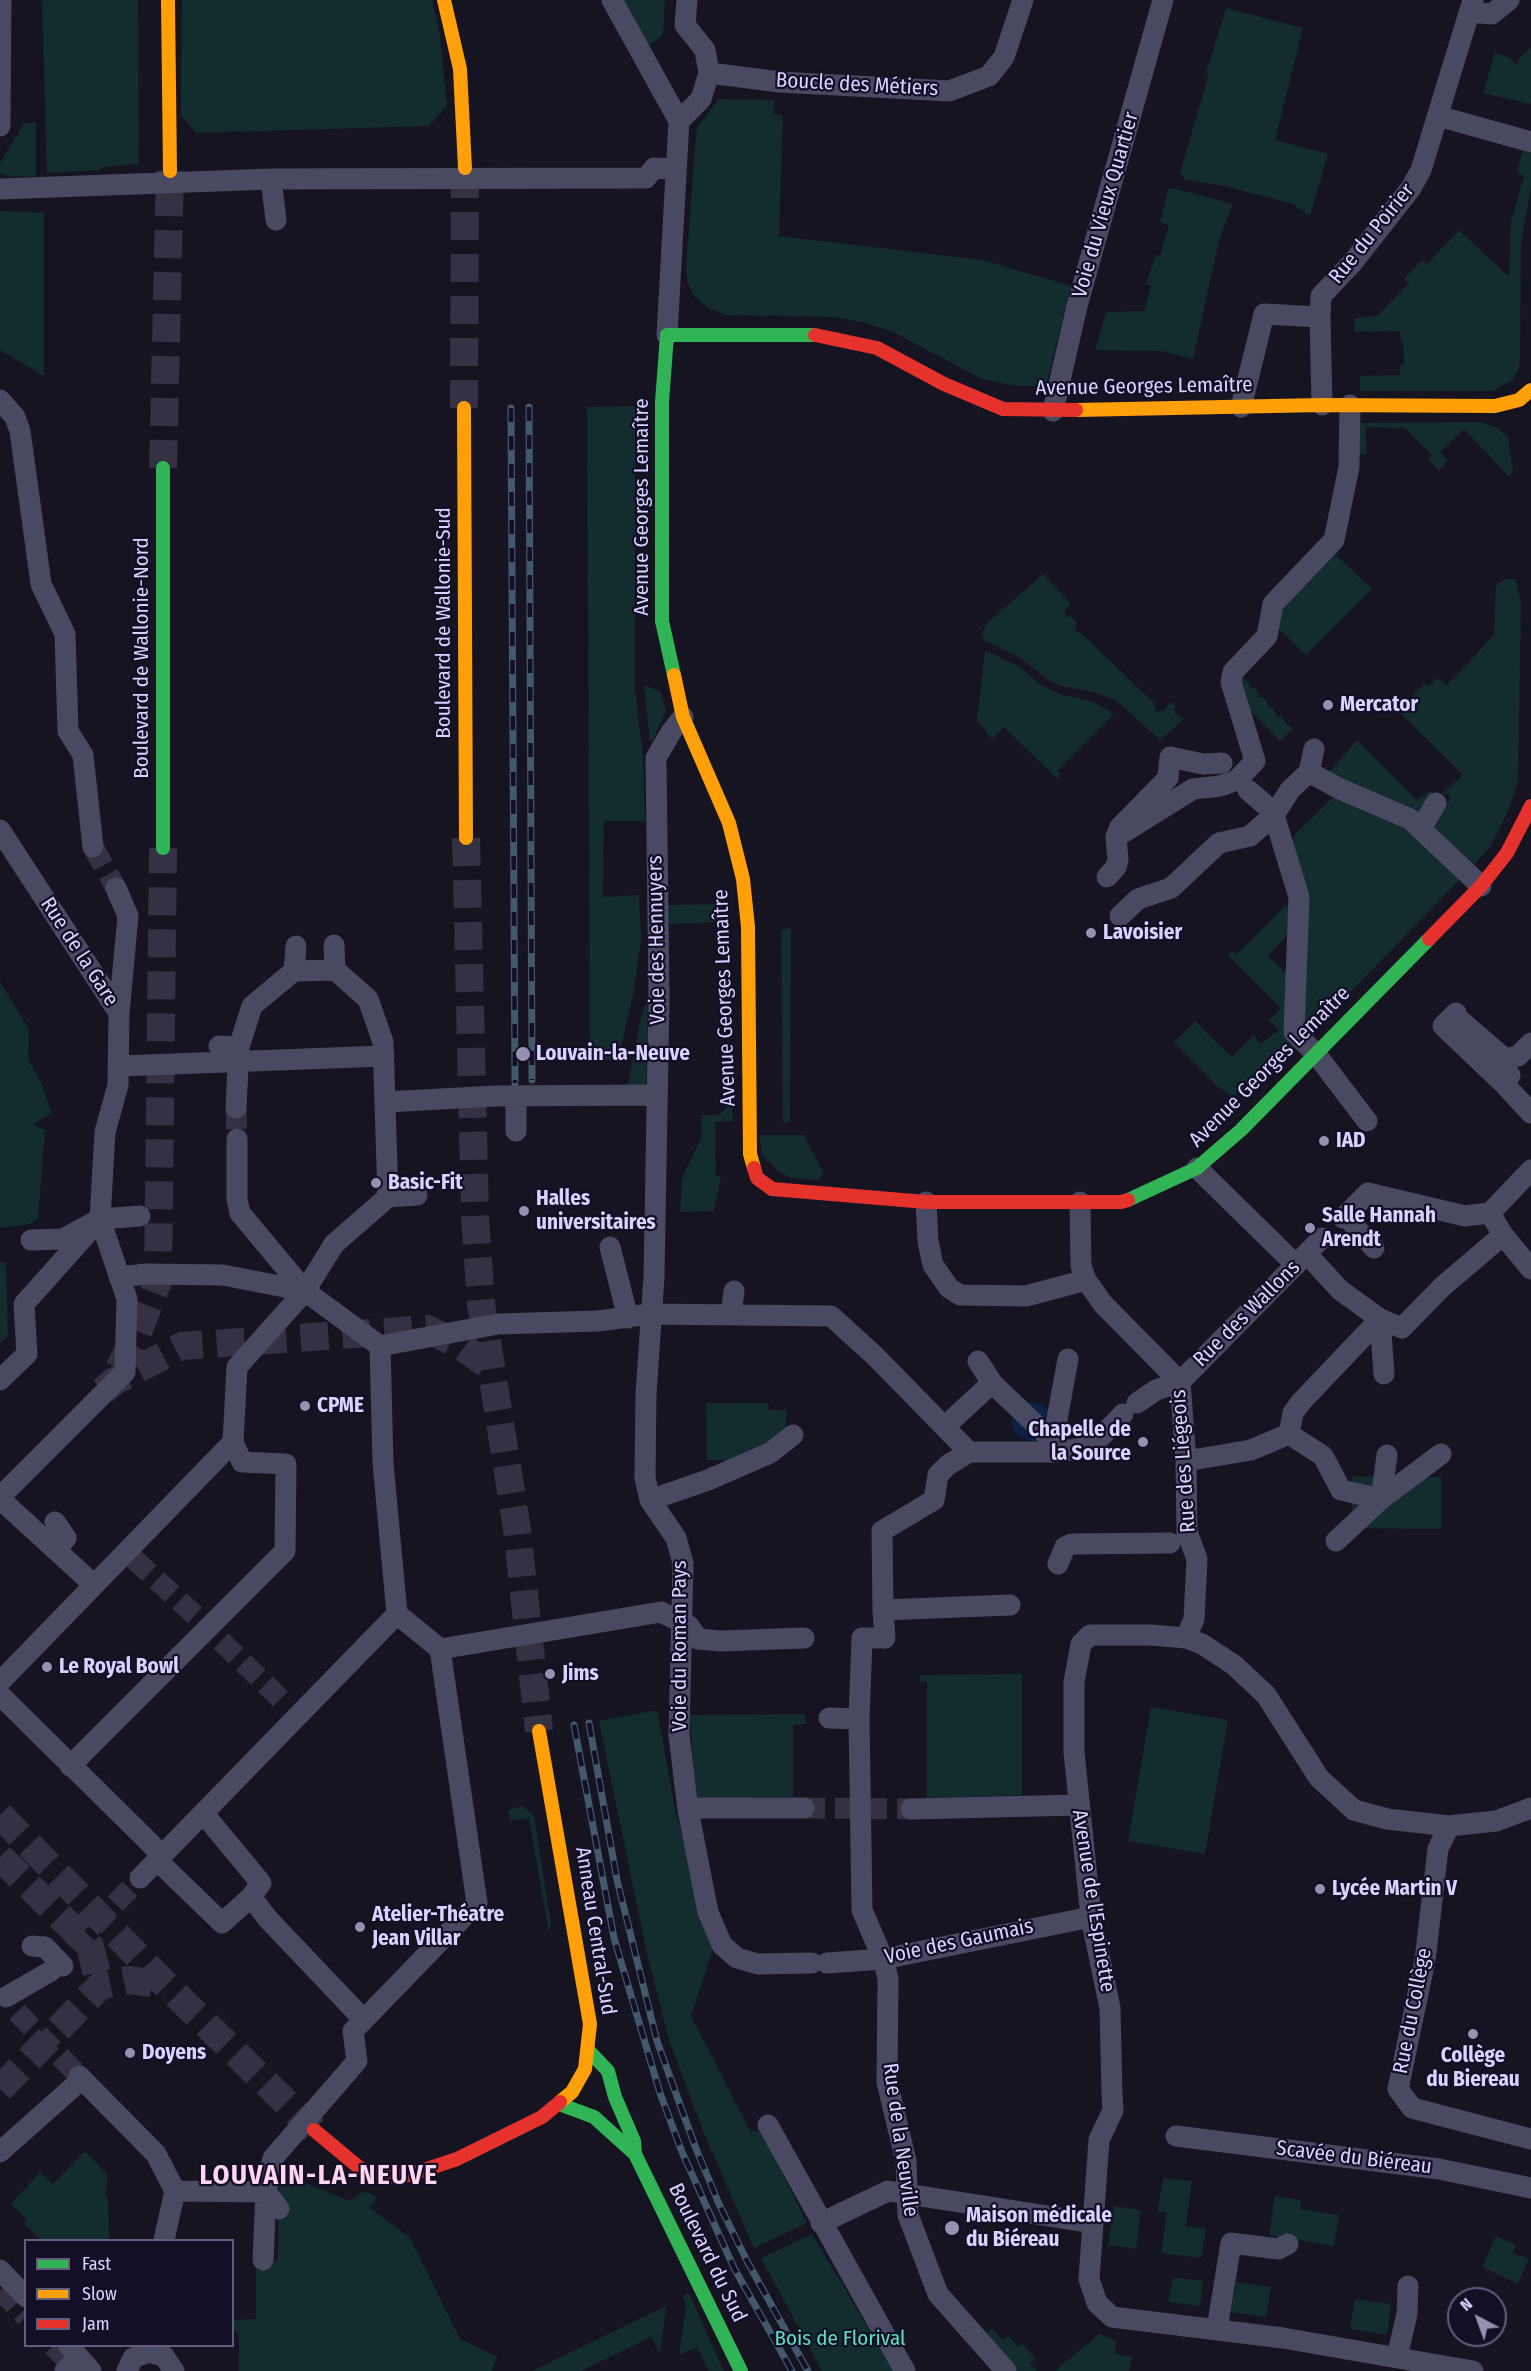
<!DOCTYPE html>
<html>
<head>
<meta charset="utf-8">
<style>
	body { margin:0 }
	#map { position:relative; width:1531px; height:2371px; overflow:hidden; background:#161421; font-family:"Fira Sans Condensed",sans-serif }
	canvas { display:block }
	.legend { position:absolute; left:24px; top:2239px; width:210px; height:108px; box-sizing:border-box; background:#130f26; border:2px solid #625e7d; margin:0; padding:8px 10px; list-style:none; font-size:18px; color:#d9d4ff }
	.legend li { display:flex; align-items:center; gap:12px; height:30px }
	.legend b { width:30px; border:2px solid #625e7d }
	.north { position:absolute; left:1447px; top:2287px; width:60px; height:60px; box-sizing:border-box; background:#130f26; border:2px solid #625e7d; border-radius:50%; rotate:319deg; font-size:16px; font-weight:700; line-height:24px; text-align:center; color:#d9d4ff }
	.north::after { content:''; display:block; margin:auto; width:21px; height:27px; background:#9591b1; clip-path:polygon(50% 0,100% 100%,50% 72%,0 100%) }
</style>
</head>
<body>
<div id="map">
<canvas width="1531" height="2371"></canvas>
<ul class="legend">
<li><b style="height:8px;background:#30b455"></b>Fast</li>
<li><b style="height:8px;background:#ff9f0a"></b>Slow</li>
<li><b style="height:8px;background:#e5322d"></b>Jam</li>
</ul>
<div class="north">N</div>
</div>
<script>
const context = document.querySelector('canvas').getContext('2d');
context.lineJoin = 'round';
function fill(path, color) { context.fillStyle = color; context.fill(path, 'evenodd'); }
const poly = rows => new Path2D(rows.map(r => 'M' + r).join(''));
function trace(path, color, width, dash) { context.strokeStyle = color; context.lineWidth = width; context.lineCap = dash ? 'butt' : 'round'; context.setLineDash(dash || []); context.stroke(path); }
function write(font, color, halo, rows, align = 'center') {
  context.font = font + ' "Fira Sans Condensed",sans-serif'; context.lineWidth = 4.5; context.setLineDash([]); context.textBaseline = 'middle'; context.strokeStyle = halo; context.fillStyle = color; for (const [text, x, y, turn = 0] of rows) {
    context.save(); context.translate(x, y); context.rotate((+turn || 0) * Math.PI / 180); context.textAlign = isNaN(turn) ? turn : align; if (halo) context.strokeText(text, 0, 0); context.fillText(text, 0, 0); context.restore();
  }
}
const green = poly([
	[42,0,138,0,139,164,102,167,101,170,47,173],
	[182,0,432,0,440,35,447,106,429,126,196,133,181,115],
	[623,0,665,0,663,35,648,46],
	[1226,8,1303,28,1275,140,1328,154,1310,216,1293,204,1225,186,1185,180,1180,173,1209,74,1206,73],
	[1531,47,1531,104,1483,93,1495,53,1508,57,1518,65,1518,59],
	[718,99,775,100,773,114,783,116,779,236,983,260,1071,286,1046,386,1017,386,982,379,893,332,865,323,835,317,727,315,708,308,694,296,688,283,686,270,695,148,697,128],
	[36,122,36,176,10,177,0,173,0,163,24,124],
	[1523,149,1531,154,1531,186,1521,243,1520,354,1519,369,1512,380,1493,391,1360,391,1360,376,1400,375,1400,365,1404,364,1403,343,1401,342,1400,331,1354,332,1355,318,1377,316,1409,283,1404,279,1422,260,1427,264,1459,230,1509,277,1511,222,1524,176,1517,172],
	[1172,188,1233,204,1219,240,1193,359,1162,351,1095,350,1106,312,1144,311,1151,286,1146,284,1156,255,1160,256,1169,225,1160,222,1168,189],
	[0,211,44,213,44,376,0,350],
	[635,406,635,690,643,757,645,821,604,821,603,897,639,895,641,939,634,990,618,1060,590,1060,587,407],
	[1481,422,1498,428,1508,437,1513,472,1509,477,1464,429,1440,452,1448,461,1439,470,1428,459,1432,455,1405,428,1365,427,1367,454,1355,454,1353,423],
	[1333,552,1372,589,1306,655,1277,627,1277,608],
	[1043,574,1071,604,1065,610,1065,616,1071,617,1077,623,1075,631,1081,633,1155,704,1156,711,1162,711,1172,702,1175,706,1175,713,1184,719,1160,740,1117,701,1094,692,1061,686,1047,679,1022,659,984,640,982,633,986,624],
	[1505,579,1515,579,1521,603,1518,781,1508,811,1491,846,1471,868,1427,824,1439,803,1447,803,1450,799,1449,794,1441,794,1461,777,1461,773,1396,709,1389,712,1386,708,1397,697,1406,702,1424,684,1429,686,1437,678,1446,685,1465,667,1494,634,1496,586],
	[985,650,1020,667,1041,685,1062,695,1092,701,1114,714,1057,771,1061,775,1057,779,1004,727,992,739,977,721],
	[1242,677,1250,685,1249,688,1254,688,1259,694,1258,698,1263,697,1268,703,1268,707,1272,707,1277,716,1282,717,1287,725,1293,728,1280,741,1243,703,1239,692],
	[644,685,661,692,666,711,653,740,650,740],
	[1357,740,1417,800,1429,791,1432,792,1431,803,1424,821,1327,775],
	[1345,795,1408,822,1463,876,1307,1037,1303,1032,1292,849,1294,835,1331,799],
	[715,904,721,905,724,922,667,924,668,905],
	[1286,905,1292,910,1291,931,1268,956,1291,978,1298,1046,1250,1089,1232,1096,1218,1087,1174,1042,1195,1021,1232,1057,1254,1035,1261,1044,1279,1030,1269,1021,1281,1008,1228,955,1232,951,1236,955],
	[791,928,790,1122,783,1123,781,930],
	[0,982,29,1029,28,1060,42,1084,51,1113,33,1125,45,1130,38,1218,30,1224,0,1228],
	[648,998,646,1090,627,1090,641,1017],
	[732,1103,733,1121,715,1122,716,1176,721,1176,714,1211,680,1212,682,1178,702,1136,701,1115,718,1115],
	[759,1135,804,1135,823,1172,822,1176,818,1180,792,1178,779,1172,762,1155],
	[0,1262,6,1263,8,1336,0,1344],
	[706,1403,768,1403,769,1410,786,1410,786,1430,781,1438,730,1460,707,1460],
	[1352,1476,1441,1477,1441,1529,1352,1528],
	[1022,1674,1022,1795,927,1798,927,1682,920,1682,920,1675],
	[1151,1707,1228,1720,1205,1854,1128,1841],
	[657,1710,676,1814,714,1946,691,2016,750,2131,762,2132,807,2223,754,2248,703,2131,669,2040,646,1949,599,1721],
	[805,1714,806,1724,793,1725,793,1797,695,1798,690,1715],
	[522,1806,534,1816,551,1925,549,1933,529,1818,510,1821,508,1810],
	[85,2151,108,2176,105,2195,108,2196,109,2240,41,2240,24,2224,26,2219,11,2204,40,2172,53,2184],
	[279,2164,290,2177,350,2201,362,2192,370,2193,377,2198,370,2208,410,2238,460,2339,497,2357,492,2371,239,2371,239,2335,233,2329,232,2320,256,2319,256,2260,278,2261],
	[1163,2178,1192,2181,1186,2226,1206,2229,1201,2258,1161,2253,1167,2213,1158,2211],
	[1275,2196,1301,2200,1300,2209,1339,2215,1334,2246,1269,2235],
	[1114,2206,1141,2210,1136,2249,1108,2245],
	[812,2234,873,2336,896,2371,822,2371,761,2258],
	[1496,2236,1516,2245,1513,2253,1529,2259,1518,2284,1482,2267],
	[1173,2277,1203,2281,1200,2306,1168,2302],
	[1236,2282,1271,2287,1266,2317,1231,2312],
	[689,2293,724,2371,709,2371,697,2347,679,2355,686,2307,683,2296],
	[1355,2299,1391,2304,1387,2335,1350,2329],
	[666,2306,660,2354,651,2337,581,2371,532,2371],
	[992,2328,1002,2340,1008,2336,1018,2347,1022,2343,1035,2358,1030,2363,1037,2371,1014,2371,983,2335],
	[1099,2334,1116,2341,1115,2354,1132,2357,1129,2371,1055,2371]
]);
const water = poly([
	[1026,1402,1040,1403,1050,1412,1042,1440,1035,1442,1017,1436,1011,1424,1015,1411]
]);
const streetTunnel = poly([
	[93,847,116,888],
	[236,1108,237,1139],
	[134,1559,200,1620],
	[221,1641,286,1704],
	[804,1808,911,1809],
	[51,1971,140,1878],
	[17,2012,79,2076],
	[0,2290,26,2317],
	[53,2346,77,2371]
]);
const secondaryTunnel = poly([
	[464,408,465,168],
	[163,468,170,171],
	[466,838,475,1216,481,1304,517,1529,539,1731],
	[119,1369,138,1332,158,1281,163,848],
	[103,1391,113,1382,182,1346,427,1329,461,1346,493,1369],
	[0,1815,166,1985,314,2130],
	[0,1857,90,1946,100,1986],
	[0,2089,100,1986,128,1980,166,1985]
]);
const street = poly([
	[612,0,679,121],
	[1469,12,1492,14,1509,0],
	[709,73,780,82,949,91,989,76,1004,57,1023,0],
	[1438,116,1531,142],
	[0,126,1,0],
	[271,179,276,220],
	[0,189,271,179,646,178,654,168,675,169],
	[1320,317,1322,405],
	[667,335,679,121,701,99,709,73,705,50,685,25,687,0],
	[0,400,15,417,20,431,41,584,65,634,68,731,83,755,93,847],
	[1241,407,1264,314,1320,317,1321,296,1353,262,1411,188,1421,170,1473,0],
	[1053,411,1077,306,1163,0],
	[683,717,671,732,656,758,659,998,654,1277,646,1394,645,1478,650,1500,676,1538,683,1563,679,1735,688,1810,708,1912,722,1945,737,1958,758,1964,812,1963],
	[1309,772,1338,788,1410,819,1481,886],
	[1248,790,1264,804],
	[1269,809,1274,815,1299,897,1294,1032,1316,1054,1367,1121],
	[1421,829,1436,803],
	[0,830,119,1013,118,1085,105,1132,100,1219,127,1299,125,1372,0,1497],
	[1116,837,1193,789,1220,786,1237,780,1255,761,1231,682,1233,672,1267,636,1273,604,1334,540,1349,467,1350,405],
	[1107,877,1116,867,1118,860,1116,837,1120,827,1168,778,1170,757,1203,764,1222,763],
	[116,888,128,916,119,1013],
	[1120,916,1138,899,1171,888,1219,843,1250,836,1274,815,1290,790,1309,772,1314,749],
	[334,945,335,970],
	[294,971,296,946],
	[1456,1013,1443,1026,1505,1085],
	[1454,1015,1505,1059,1518,1056,1531,1043],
	[219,1046,239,1047],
	[119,1066,384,1056],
	[1510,1075,1505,1085,1531,1113],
	[516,1097,516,1131],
	[386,1102,496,1096,646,1095,657,1099],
	[236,1108,239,1047,252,1006,294,971,335,970,368,999,383,1042,388,1197,417,1195],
	[237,1139,237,1199,240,1213,305,1291],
	[1197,1168,1296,1265],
	[926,1202,928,1241,933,1265,949,1288,960,1295,1026,1296,1086,1280],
	[1080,1202,1081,1266,1086,1280,1103,1304,1180,1382,1186,1461,1187,1532,1197,1559,1194,1619,1186,1638],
	[1490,1213,1531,1170],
	[1347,1214,1355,1227,1374,1248],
	[1343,1218,1368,1193,1465,1216,1490,1213,1503,1235,1531,1269],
	[31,1240,63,1239,100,1219,140,1216],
	[610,1247,628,1318],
	[1307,1254,1340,1290,1380,1319,1384,1374],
	[119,1277,146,1274,223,1275,305,1291],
	[305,1291,334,1244,388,1197],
	[731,1315,734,1291],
	[978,1361,992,1383,1053,1441],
	[0,1380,27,1354,24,1304,100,1219],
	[1137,1403,1156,1390,1180,1382,1322,1238],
	[954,1418,992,1383],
	[1289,1434,1323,1456,1341,1490,1381,1499],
	[1055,1450,1053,1441,1068,1359],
	[1186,1461,1251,1450,1289,1434,1293,1413,1301,1402,1380,1319,1402,1328,1442,1287,1503,1235],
	[0,1499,93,1584],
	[1381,1499,1387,1455],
	[650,1500,708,1480,770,1453,793,1435],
	[55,1522,66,1538,56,1550],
	[1336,1541,1381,1499,1441,1454],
	[1058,1564,1065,1547,1072,1544,1170,1543],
	[883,1610,882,1531,934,1500,938,1475,948,1465,969,1452],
	[440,1649,661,1612,689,1626,698,1639,720,1641,804,1638],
	[0,1682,233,1442,237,1367,305,1291,380,1346,498,1324,598,1321,650,1314,831,1316,875,1356,969,1452,1055,1452,1091,1447,1123,1414],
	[0,1695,151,1844,161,1856,161,1864,222,1923,251,1897,268,1919,363,2019],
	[829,1718,859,1719],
	[70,1766,285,1551,286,1464,242,1462,233,1442],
	[911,1809,1078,1805],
	[688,1810,702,1808,804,1808],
	[203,1813,261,1883,251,1897],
	[1449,1826,1438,1849,1425,1960,1398,2089,1412,2108,1531,2139],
	[140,1878,397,1614],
	[32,1946,45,1947,63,1966],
	[827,1963,883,1959,1091,1917],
	[6,1997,51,1971],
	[79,2076,156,2154,175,2191,266,2192,263,2260],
	[768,2125,905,2371],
	[1176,2136,1439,2169,1531,2188],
	[0,2152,82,2079],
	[279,2209,266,2192,273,2158,357,2061,353,2031,477,1903,440,1649,397,1614,383,1463,380,1346],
	[821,2223,888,2191,1093,2223],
	[164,2240,175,2191],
	[0,2270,26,2297],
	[1217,2329,1231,2243,1278,2249,1288,2244],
	[69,2346,91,2371],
	[1397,2357,1407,2314,1408,2286],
	[65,2371,79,2358],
	[127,2371,133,2358,148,2352,164,2356,174,2371],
	[1006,2371,938,2294,908,2215,906,2161,887,2082,888,1978,883,1959,862,1910,859,1719,862,1638,885,1638,883,1610,1010,1605],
	[1473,2371,1283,2338,1112,2317,1097,2303,1089,2279,1099,2140,1113,2110,1112,2094,1110,2008,1091,1917,1074,1752,1074,1682,1081,1644,1090,1635,1151,1635,1186,1638,1202,1644,1234,1665,1266,1695,1319,1778,1354,1810,1387,1819,1449,1826,1496,1821,1531,1808]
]);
const fast = poly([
	[163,468,163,848],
	[674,675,662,621,662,402,667,335,815,335],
	[1128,1200,1197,1168,1241,1130,1429,939],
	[588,2050,608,2071,615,2097,634,2141,635,2154,741,2371],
	[559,2104,594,2117,635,2154]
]);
const slow = poly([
	[168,0,170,171],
	[444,0,460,69,465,168],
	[464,408,466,838],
	[1076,410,1322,405,1495,406,1519,400,1531,390],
	[674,675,683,717,729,823,743,879,748,927,750,1154,754,1168],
	[539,1731,590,2024,585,2069,572,2092,560,2102]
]);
const jam = poly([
	[815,335,877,348,944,384,1003,409,1076,410],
	[1429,939,1481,886,1507,853,1531,806],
	[754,1168,757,1178,772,1189,926,1202,1121,1202,1128,1200],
	[314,2130,362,2170,388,2177,409,2175,457,2159,542,2117,560,2102]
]);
const rail = poly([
	[529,407,532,1080],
	[511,408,515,1083],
	[589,1723,617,1880,657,2041,695,2146,719,2204,747,2261,808,2371],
	[574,1725,614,1938,660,2093,682,2152,734,2268,792,2371]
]);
const markers = [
	[1328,705,6,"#9591b1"],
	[1091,933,6,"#9591b1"],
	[523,1054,8,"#9591b1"],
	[1324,1141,6,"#9591b1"],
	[376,1183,6,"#9591b1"],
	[524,1211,6,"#9591b1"],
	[1310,1228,6,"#9591b1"],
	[305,1406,6,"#9591b1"],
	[1143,1442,6,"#9591b1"],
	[47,1667,6,"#9591b1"],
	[550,1674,6,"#9591b1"],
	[1320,1889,6,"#9591b1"],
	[360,1927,6,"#9591b1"],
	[1473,2034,6,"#9591b1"],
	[130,2053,6,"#9591b1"],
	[952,2228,8,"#9591b1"]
];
const streetNames = [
	["Boucle des Métiers",857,85,3],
	["Voie du Vieux Quartier",1106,205,-74],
	["Rue du Poirier",1372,234,-51],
	["Avenue Georges Lemaître",1144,387,-1],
	["Avenue Georges Lemaître",642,507,-90],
	["Boulevard de Wallonie-Sud",444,623,-90],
	["Boulevard de Wallonie-Nord",142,658,-90],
	["Voie des Hennuyers",657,940,-91],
	["Rue de la Gare",79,952,57],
	["Avenue Georges Lemaître",725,998,-92],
	["Avenue Georges Lemaître",1270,1067,-45],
	["Rue des Wallons",1247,1314,-45],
	["Rue des Liégeois",1184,1461,-94],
	["Voie du Roman Pays",680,1646,-90],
	["Avenue de l'Espinette",1093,1901,81],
	["Anneau Central-Sud",595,1931,81],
	["Voie des Gaumais",959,1942,-12],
	["Rue du Collège",1413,2011,-79],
	["Rue de la Neuville",900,2140,82],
	["Scavée du Biéreau",1354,2158,7],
	["Boulevard du Sud",707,2253,64]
];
const poiNames = [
	["Mercator",1340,705],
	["Lavoisier",1103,933],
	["Louvain-la-Neuve",536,1054],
	["IAD",1336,1141],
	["Basic-Fit",388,1183],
	["Halles",536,1199],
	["universitaires",536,1223],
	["Salle Hannah",1322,1216],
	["Arendt",1322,1240],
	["CPME",317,1406],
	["Chapelle de",1131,1430,"right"],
	["la Source",1131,1454,"right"],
	["Le Royal Bowl",59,1667],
	["Jims",562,1674],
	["Lycée Martin V",1332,1889],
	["Atelier-Théatre",372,1915],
	["Jean Villar",372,1939],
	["Doyens",142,2053],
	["Collège",1473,2056,"center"],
	["du Biereau",1473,2080,"center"],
	["Maison médicale",966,2216],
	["du Biéreau",966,2240]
];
const parkNames = [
	["Bois de Florival",840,2339]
];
const districtNames = [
	["LOUVAIN-LA-NEUVE",319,2176]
];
fill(green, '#132c2d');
fill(water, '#0d2144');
trace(streetTunnel, '#333142', 21, [21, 10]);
trace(secondaryTunnel, '#333142', 28, [28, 14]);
trace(street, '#4a4962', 21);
trace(fast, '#30b455', 14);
trace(slow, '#ff9f0a', 14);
trace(jam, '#e5322d', 14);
trace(rail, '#43596b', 7);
trace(rail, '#130f26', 4.5, [14]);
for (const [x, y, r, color] of markers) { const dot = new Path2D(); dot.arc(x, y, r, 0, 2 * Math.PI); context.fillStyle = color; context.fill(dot); trace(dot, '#130f26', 2); }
write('21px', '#d9d4ff', '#130f26', streetNames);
write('bold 21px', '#d9d4ff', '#130f26', poiNames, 'left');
write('21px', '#5fe0c0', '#130f26', parkNames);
context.letterSpacing = '1.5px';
write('bold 27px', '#ffd6f0', '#130f26', districtNames);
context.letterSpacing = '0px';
</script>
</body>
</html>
